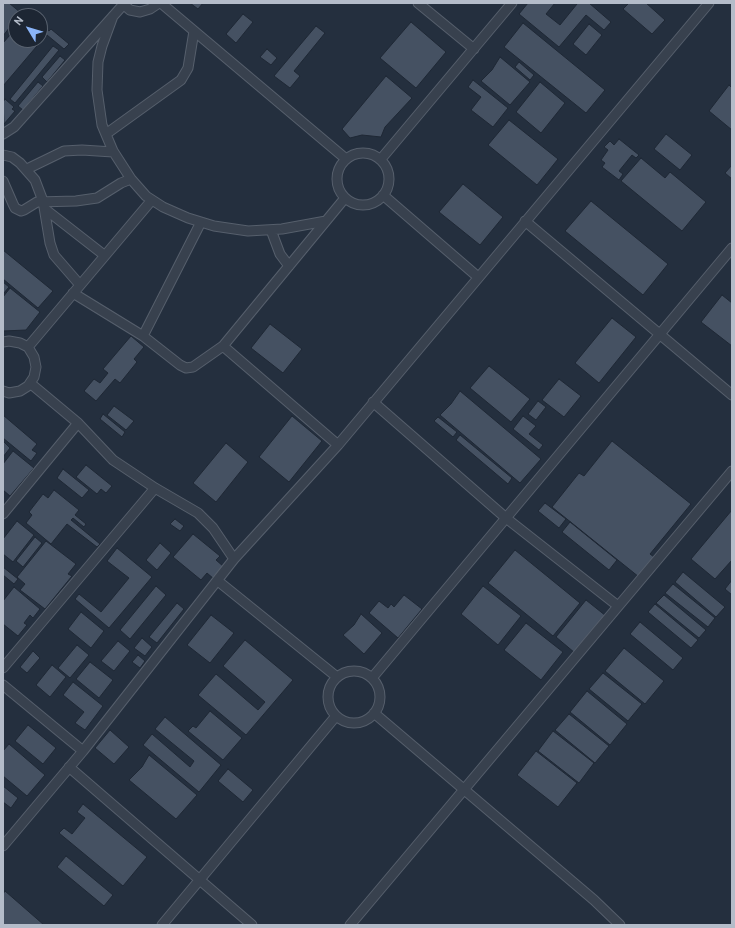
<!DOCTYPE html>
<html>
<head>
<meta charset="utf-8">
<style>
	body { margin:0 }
	#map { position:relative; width:735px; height:928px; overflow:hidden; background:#242f3e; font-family:Overpass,sans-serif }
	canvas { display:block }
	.frame { position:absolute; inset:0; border:4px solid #b4bcc9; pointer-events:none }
	.north { position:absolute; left:8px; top:8px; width:40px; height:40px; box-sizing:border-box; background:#1d2633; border:1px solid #59626f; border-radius:50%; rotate:308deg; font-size:11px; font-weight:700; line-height:16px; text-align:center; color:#b4bcc9 }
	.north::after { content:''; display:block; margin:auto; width:14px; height:18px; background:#8ab4f8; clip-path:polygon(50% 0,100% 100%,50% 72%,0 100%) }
</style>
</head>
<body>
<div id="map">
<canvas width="735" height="928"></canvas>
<div class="frame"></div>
<div class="north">N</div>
</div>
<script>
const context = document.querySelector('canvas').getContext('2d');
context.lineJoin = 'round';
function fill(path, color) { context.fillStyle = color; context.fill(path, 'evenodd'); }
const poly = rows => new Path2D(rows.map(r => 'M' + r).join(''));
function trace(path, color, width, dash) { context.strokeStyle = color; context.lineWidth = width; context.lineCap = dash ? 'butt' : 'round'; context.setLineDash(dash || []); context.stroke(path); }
const building = poly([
	[3,3,9,3,21,13,16,16,16,19,3,36,3,3],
	[190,3,203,3,198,9,190,3],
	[528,3,555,3,546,14,560,25,577,4,575,3,589,3,611,22,604,30,586,15,559,47,519,14,528,3],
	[629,3,646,3,665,20,652,34,623,9,629,3],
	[243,14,253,22,236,43,226,34,243,14],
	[411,22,446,52,416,88,380,58,411,22],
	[523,23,605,90,586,113,504,47,523,23],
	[40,24,49,31,51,29,69,44,64,49,47,35,44,39,40,35,40,24],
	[589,24,602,35,586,55,573,44,589,24],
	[316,26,325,33,294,71,300,76,290,88,274,76,316,26],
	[16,28,16,40,40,40,40,38,42,40,3,86,3,43,16,28],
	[53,46,59,50,15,103,10,99,53,46],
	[267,49,277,58,271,65,260,57,267,49],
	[60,56,65,60,47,82,42,77,60,56],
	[500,57,530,82,510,105,481,81,492,70,500,57],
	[519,62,534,75,530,80,515,67,519,62],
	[386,76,412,98,385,127,381,137,362,135,350,138,342,129,386,76],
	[473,80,508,108,493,127,471,110,481,97,468,87,473,80],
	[38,82,43,86,23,110,18,106,38,82],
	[540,82,565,103,541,133,516,112,540,82],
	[729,85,732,88,732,130,709,111,729,85],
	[5,99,14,107,12,109,15,111,4,124,3,102,5,99],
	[509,120,558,159,537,185,488,145,509,120],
	[666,134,692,155,680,170,654,149,666,134],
	[619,139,639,155,636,158,632,155,619,171,623,174,619,180,602,167,605,163,601,160,608,150,604,147,610,141,614,145,619,139],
	[641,158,665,178,670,172,706,202,682,231,621,181,641,158],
	[732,165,732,179,725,173,732,165],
	[463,184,503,217,480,245,439,212,463,184],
	[591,201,668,264,643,295,565,231,591,201],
	[3,250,53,291,38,308,3,279,3,250],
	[3,282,9,287,3,294,3,282],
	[10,288,40,312,26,330,3,331,3,297,10,288],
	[722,295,732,303,732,346,701,322,722,295],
	[612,318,636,337,599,383,575,363,612,318],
	[270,324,302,349,283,373,251,348,270,324],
	[131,336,144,347,134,359,137,362,120,383,115,379,96,401,84,391,94,379,100,383,108,373,103,369,131,336],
	[489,366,530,399,511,422,470,388,489,366],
	[559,379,581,396,564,417,542,400,559,379],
	[460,391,541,459,520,483,440,415,451,404,460,391],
	[538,401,546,407,536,420,528,414,538,401],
	[114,406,134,421,126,430,107,415,114,406],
	[103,414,125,432,122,437,100,419,103,414],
	[3,415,37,444,32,450,37,453,31,461,3,438,3,415],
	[292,416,322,441,289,482,259,457,292,416],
	[523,416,536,426,529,434,543,445,539,450,513,429,523,416],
	[438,417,457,432,453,437,434,421,438,417],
	[460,435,512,478,508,484,456,440,460,435],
	[612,441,691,504,650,554,654,557,639,577,552,507,579,473,584,476,612,441],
	[4,442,10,448,3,457,3,443,4,442],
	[226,443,248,462,216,502,193,483,226,443],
	[13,451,34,468,10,496,3,490,3,464,13,451],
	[86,465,112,486,106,493,101,489,97,494,76,477,86,465],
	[63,469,89,490,82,498,57,478,63,469],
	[54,490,79,510,75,515,86,524,84,527,73,518,71,520,100,544,97,547,67,524,51,544,26,523,32,515,29,512,43,494,48,498,54,490],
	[545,503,566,519,559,528,538,511,545,503],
	[732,510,732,560,715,579,691,559,732,510],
	[175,519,184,526,180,531,170,524,175,519],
	[17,521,34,535,13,562,3,554,3,539,17,521],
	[570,522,617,560,609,570,562,532,570,522],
	[193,534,220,556,216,560,224,567,214,579,207,573,201,580,173,557,193,534],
	[35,537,42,543,23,567,16,561,35,537],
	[46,541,76,564,68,574,72,576,45,609,20,590,25,584,17,577,46,541],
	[160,543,171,553,157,570,146,560,160,543],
	[117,548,152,577,109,628,75,599,79,594,101,612,129,578,107,561,117,548],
	[515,550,580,603,553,636,488,583,515,550],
	[3,567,18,579,14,584,3,575,3,567],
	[683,572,725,607,716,617,675,582,683,572],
	[732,580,732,595,725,589,732,580],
	[673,584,715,618,708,627,665,593,673,584],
	[156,586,166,595,130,639,120,630,156,586],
	[483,586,521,616,498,645,461,614,483,586],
	[14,587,40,609,33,618,30,615,24,623,27,625,18,636,3,624,3,601,14,587],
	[404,595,422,609,398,638,369,613,379,601,388,608,391,604,394,607,404,595],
	[664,595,706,630,699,638,656,603,664,595],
	[586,600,606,616,575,653,556,637,586,600],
	[177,603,184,609,157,643,149,637,177,603],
	[655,604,698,640,691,648,648,612,655,604],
	[81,612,104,631,91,648,68,629,81,612],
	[361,614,382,633,364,654,343,635,354,625,361,614],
	[211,615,234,633,210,663,187,645,211,615],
	[640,622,683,658,673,670,630,634,640,622],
	[526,623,563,652,541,680,504,650,526,623],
	[142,638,152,647,145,656,134,648,142,638],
	[245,640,293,680,246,735,198,695,216,674,258,710,265,702,223,666,245,640],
	[118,641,130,651,114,671,101,661,118,641],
	[77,645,89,655,70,678,58,668,77,645],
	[624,648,664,681,645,704,605,671,624,648],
	[33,651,40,658,27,673,20,667,33,651],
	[138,655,145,661,140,668,132,662,138,655],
	[90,662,113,680,99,698,76,679,90,662],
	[52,665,66,677,50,697,36,685,52,665],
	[603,673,642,704,628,721,589,689,603,673],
	[73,682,103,706,85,730,75,723,84,712,63,695,73,682],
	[587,691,627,724,610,745,570,712,587,691],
	[210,711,242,738,223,760,188,731,193,726,196,728,210,711],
	[569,714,609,746,595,763,555,730,569,714],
	[165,717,221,765,199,792,143,745,152,734,190,767,194,761,155,729,165,717],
	[28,725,56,748,43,764,15,741,28,725],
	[110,730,129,747,114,764,95,748,110,730],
	[553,731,594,763,579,783,538,751,553,731],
	[9,744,45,775,27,796,3,776,3,751,9,744],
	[536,751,577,783,558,807,517,775,536,751],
	[149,755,197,795,176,819,129,780,142,767,149,755],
	[228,769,253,790,243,802,218,781,228,769],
	[3,786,18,798,11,808,3,802,3,786],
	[83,804,147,857,123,886,59,833,64,828,72,834,85,818,77,812,83,804],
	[66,856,113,895,104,906,57,867,66,856],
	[5,891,44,925,3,925,3,894,5,891]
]);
const minor = poly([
	[122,3,130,10,140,12,150,9,159,3],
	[161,3,346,159],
	[418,3,474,49],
	[113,16,102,46,98,62,97,90,102,125,113,151,131,179,146,196,163,207,188,218,214,226,248,231,282,229,326,221],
	[3,134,14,127,123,5],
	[106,134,181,80,188,68,194,31],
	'337 179a26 26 0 1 1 52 0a26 26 0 1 1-52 0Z',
	[3,155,12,157,20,163,35,180,43,201,50,243,54,255,80,285],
	[381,159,512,3],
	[27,169,64,151,82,150,113,152],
	[3,181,13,204,15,208,21,211,24,210,37,202,76,201,97,198,121,183,131,179],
	[383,195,478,277],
	[45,209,104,255],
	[525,221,732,395],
	[271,230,280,254,289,266],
	[73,293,143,336,180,365,186,368,193,367,223,346,345,198],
	[143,336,201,222],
	[3,342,9,341,20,343,28,347,34,357,36,367,34,377,28,386,20,391,9,393,3,391],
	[223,346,338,445],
	[28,347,151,201],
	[30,383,78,423,113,460,155,488,198,513,213,528,234,559],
	[373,402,506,518,618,606],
	[3,514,78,423],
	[218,581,337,677],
	[3,668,155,488],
	'328 697a26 26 0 1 1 52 0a26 26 0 1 1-52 0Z',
	[372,678,732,248],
	[3,685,83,751],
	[374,713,594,900,620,925],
	[69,767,252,925],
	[3,846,83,751,234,559,338,445,709,3],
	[162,925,336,716],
	[350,925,732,471]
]);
fill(building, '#455162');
trace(building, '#1f2835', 1);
trace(minor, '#565f6c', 11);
trace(minor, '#38414e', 9);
</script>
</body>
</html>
